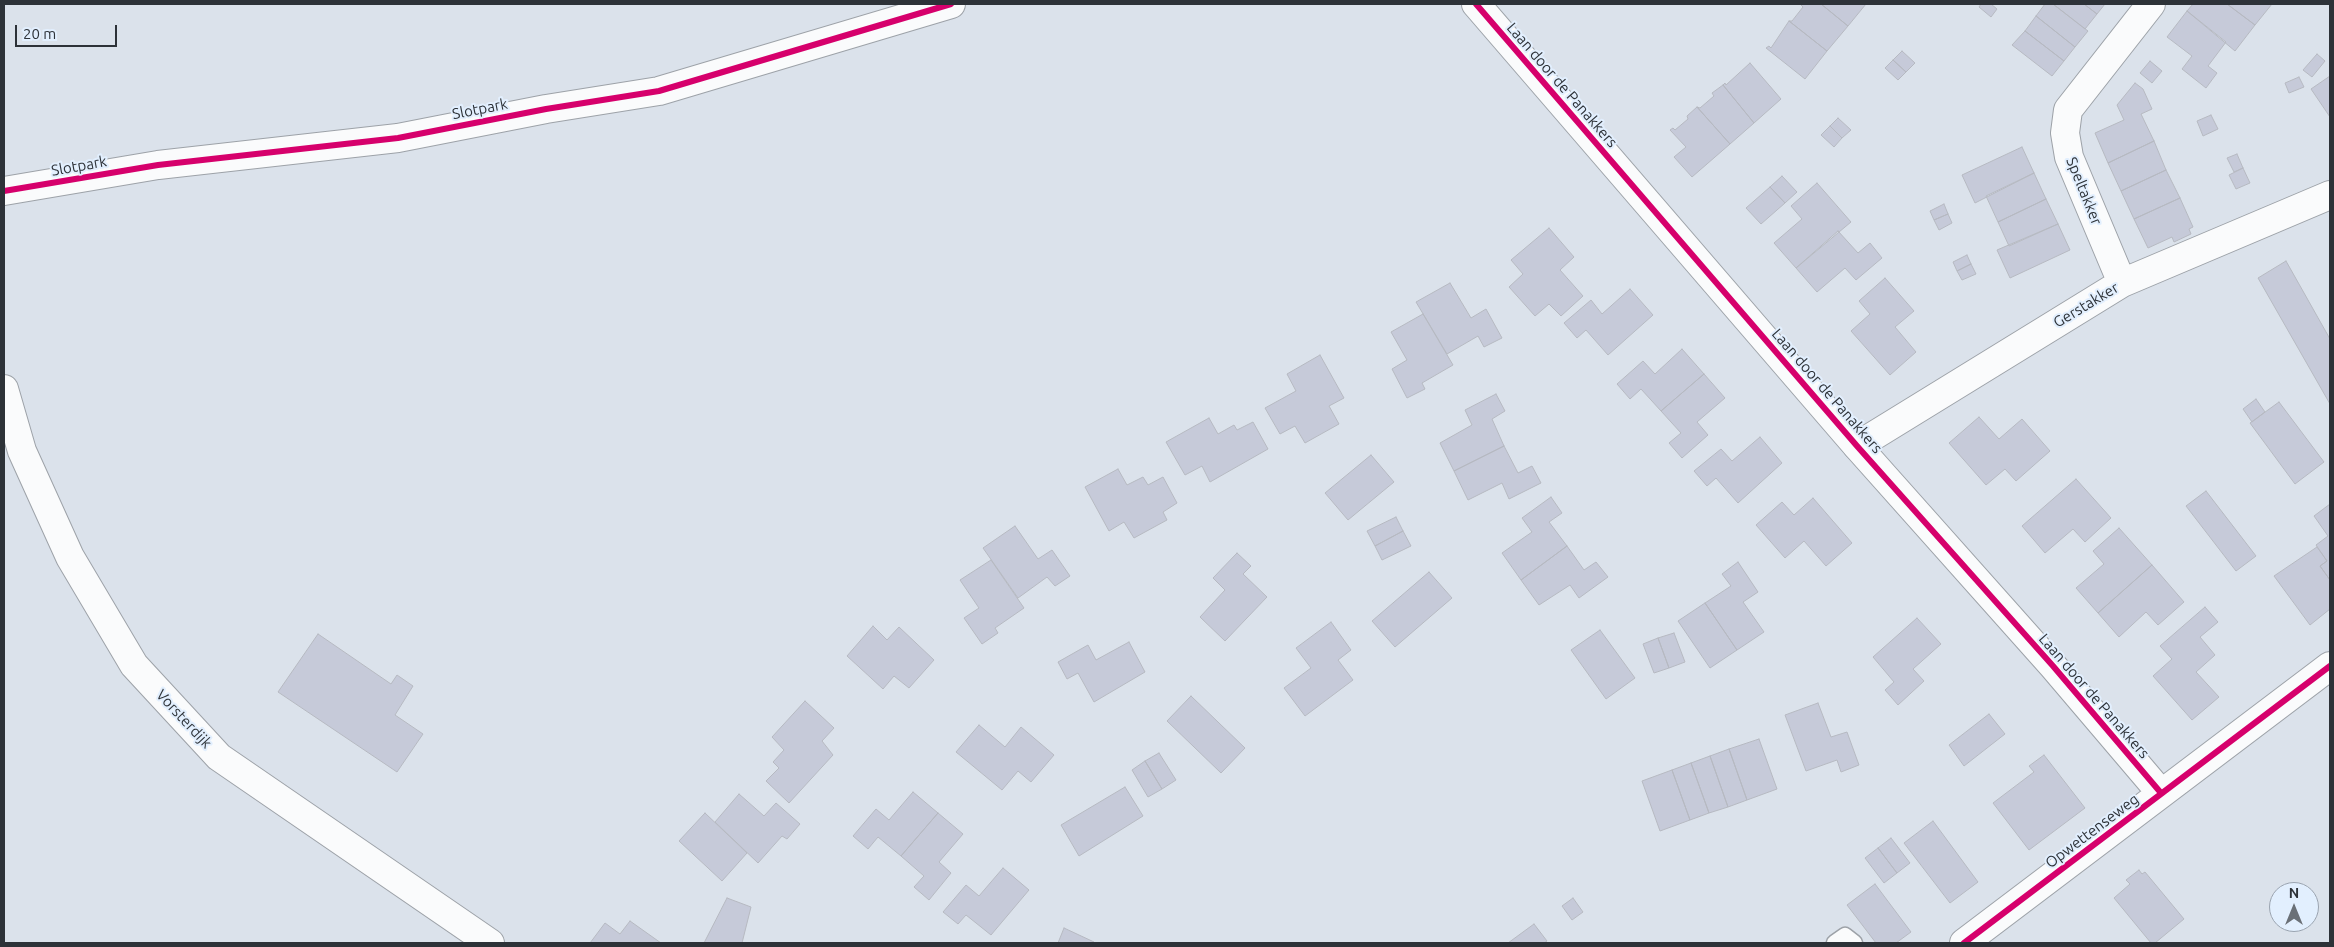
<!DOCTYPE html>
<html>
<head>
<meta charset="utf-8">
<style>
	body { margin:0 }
	#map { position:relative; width:2334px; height:947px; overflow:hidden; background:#dbe2eb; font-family:Ubuntu,sans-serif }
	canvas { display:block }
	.frame { position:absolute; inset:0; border:5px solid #2d3238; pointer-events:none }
	.north { position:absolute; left:2269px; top:882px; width:50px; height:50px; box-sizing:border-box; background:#e2effe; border:1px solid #9aa3af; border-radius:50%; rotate:0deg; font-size:14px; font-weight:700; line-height:20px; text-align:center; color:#2d3238 }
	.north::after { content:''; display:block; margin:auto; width:18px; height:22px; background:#6a7077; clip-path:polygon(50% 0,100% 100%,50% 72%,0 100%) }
	.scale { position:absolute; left:15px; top:25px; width:102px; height:22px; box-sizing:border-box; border:2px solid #2d3238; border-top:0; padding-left:6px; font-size:15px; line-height:18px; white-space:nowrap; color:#2d3238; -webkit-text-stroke:4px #e2effe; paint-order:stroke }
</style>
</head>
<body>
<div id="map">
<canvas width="2334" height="947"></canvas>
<div class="frame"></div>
<div class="north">N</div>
<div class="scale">20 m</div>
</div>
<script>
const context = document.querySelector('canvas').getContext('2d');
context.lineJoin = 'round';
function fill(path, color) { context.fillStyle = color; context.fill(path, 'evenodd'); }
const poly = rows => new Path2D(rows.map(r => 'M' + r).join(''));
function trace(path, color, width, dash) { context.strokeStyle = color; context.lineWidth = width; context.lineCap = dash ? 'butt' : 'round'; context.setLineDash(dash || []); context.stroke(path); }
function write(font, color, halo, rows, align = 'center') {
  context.font = font + ' Ubuntu,sans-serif'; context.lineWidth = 4; context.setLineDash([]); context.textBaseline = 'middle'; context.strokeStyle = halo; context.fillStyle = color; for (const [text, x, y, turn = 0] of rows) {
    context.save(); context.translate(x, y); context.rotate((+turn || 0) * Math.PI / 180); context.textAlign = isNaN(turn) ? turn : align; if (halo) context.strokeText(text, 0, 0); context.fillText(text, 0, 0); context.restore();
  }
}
const building = poly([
	[1803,4,1821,4,1848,26,1827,51,1789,21,1792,21,1803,7,1801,5,1803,4],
	[1821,4,1866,4,1848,26,1821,4],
	[1981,4,1991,4,1997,9,1991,17,1979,7,1981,4],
	[2045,4,2053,4,2088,31,2075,47,2036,16,2045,4],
	[2053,4,2084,4,2097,14,2085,29,2053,4],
	[2084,4,2105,4,2097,14,2084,4],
	[2193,4,2227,4,2255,25,2235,51,2187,11,2193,4],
	[2227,4,2272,4,2255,25,2227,4],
	[2187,11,2226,42,2208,66,2217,73,2206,88,2182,69,2192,56,2167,37,2187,11],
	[2036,16,2075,47,2064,61,2025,31,2036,16],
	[1789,21,1827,51,1805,79,1766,48,1769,46,1771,48,1789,21],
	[2025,31,2064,61,2052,76,2012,45,2025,31],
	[1902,51,1915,63,1906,72,1893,60,1902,51],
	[2317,54,2325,61,2312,77,2303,70,2317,54],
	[1893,60,1906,72,1898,80,1885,68,1893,60],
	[2150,61,2162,71,2152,83,2140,73,2150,61],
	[1750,63,1781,99,1754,123,1723,85,1725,83,1726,85,1750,63],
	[2330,76,2330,117,2311,89,2330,76],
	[2299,77,2304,87,2289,93,2285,83,2299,77],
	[2135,83,2143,89,2152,109,2141,114,2154,141,2108,163,2095,133,2124,120,2117,105,2135,83],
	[1723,85,1754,123,1730,144,1697,107,1700,108,1714,96,1712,93,1723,85],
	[1697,107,1730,144,1692,177,1674,157,1686,147,1670,130,1673,128,1675,130,1688,119,1687,116,1697,107],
	[2211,115,2218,129,2203,136,2197,121,2211,115],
	[1838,118,1851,130,1842,138,1830,126,1838,118],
	[1830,126,1842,138,1834,147,1821,135,1830,126],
	[2154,141,2166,170,2121,191,2108,163,2154,141],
	[2022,147,2034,173,1975,203,1962,175,2022,147],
	[2237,154,2243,168,2234,172,2227,158,2237,154],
	[2243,168,2250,183,2236,189,2229,175,2243,168],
	[2166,170,2180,198,2134,219,2121,191,2166,170],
	[2034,173,2046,199,1998,222,1986,196,2034,173],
	[1782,176,1797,192,1785,203,1770,187,1782,176],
	[1817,183,1851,222,1796,268,1774,243,1802,219,1791,206,1817,183],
	[1770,187,1785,203,1761,224,1746,208,1770,187],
	[2180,198,2193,227,2189,229,2191,234,2174,242,2172,237,2148,248,2134,219,2180,198],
	[2046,199,2058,224,2009,246,1998,222,2046,199],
	[1944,204,1948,214,1934,220,1930,211,1944,204],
	[1948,214,1952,223,1939,230,1934,220,1948,214],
	[2058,224,2070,250,2010,278,1997,250,2058,224],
	[1549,228,1574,257,1560,270,1583,296,1561,316,1549,304,1535,316,1509,287,1523,274,1511,260,1549,228],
	[1838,231,1858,253,1870,243,1882,258,1856,280,1845,268,1817,292,1796,268,1838,231],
	[1967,255,1971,264,1957,271,1953,262,1967,255],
	[2286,261,2330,339,2330,404,2258,278,2286,261],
	[1971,264,1976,274,1962,280,1957,271,1971,264],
	[1885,278,1914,311,1895,327,1916,352,1890,375,1851,331,1870,314,1859,301,1885,278],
	[1450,283,1471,318,1486,309,1502,338,1484,347,1478,336,1447,354,1416,302,1450,283],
	[1630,289,1653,315,1608,355,1586,330,1577,338,1564,323,1591,300,1602,314,1630,289],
	[1423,314,1453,365,1422,383,1425,389,1407,398,1392,369,1407,360,1391,332,1423,314],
	[1682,349,1704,374,1661,411,1641,389,1630,399,1617,384,1643,361,1655,374,1682,349],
	[1320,355,1344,398,1329,406,1339,424,1305,443,1295,426,1280,434,1265,408,1296,391,1287,374,1320,355],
	[1704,374,1725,398,1697,422,1708,435,1682,458,1669,443,1681,433,1661,411,1704,374],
	[1496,394,1505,411,1492,419,1504,446,1454,471,1440,443,1472,425,1465,410,1496,394],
	[2256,399,2265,412,2252,422,2243,409,2256,399],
	[2279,402,2324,462,2295,484,2250,423,2279,402],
	[1979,417,1999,439,2022,419,2050,451,2016,481,2005,469,1986,485,1949,443,1979,417],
	[1209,418,1218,434,1234,425,1237,430,1253,422,1268,449,1210,482,1202,466,1185,475,1166,442,1209,418],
	[1760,437,1782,463,1738,503,1716,478,1707,486,1694,471,1721,449,1732,461,1760,437],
	[1504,446,1518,473,1532,466,1541,483,1509,499,1502,483,1468,500,1454,471,1504,446],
	[1371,455,1394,482,1348,520,1325,493,1371,455],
	[1118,469,1127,485,1143,477,1148,485,1163,477,1177,503,1163,512,1167,520,1134,538,1124,522,1109,531,1085,487,1118,469],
	[2076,479,2111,518,2085,542,2073,529,2045,553,2022,526,2076,479],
	[2206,491,2256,556,2236,571,2186,506,2206,491],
	[1551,497,1562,513,1549,522,1567,546,1521,580,1502,553,1532,532,1522,518,1551,497],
	[1813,498,1852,543,1826,566,1804,541,1785,558,1756,525,1782,502,1794,515,1813,498],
	[2330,504,2330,580,2320,566,2327,561,2316,545,2328,536,2314,516,2330,504],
	[1396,517,1403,531,1375,546,1367,531,1396,517],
	[1015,526,1038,559,1052,550,1070,576,1055,586,1047,577,1018,598,983,548,1015,526],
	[2119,528,2152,565,2098,613,2076,588,2104,564,2093,551,2119,528],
	[1403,531,1411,546,1382,560,1375,546,1403,531],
	[1567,546,1584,570,1596,562,1608,577,1579,598,1570,585,1539,605,1521,580,1567,546],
	[2317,547,2327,561,2320,566,2330,580,2330,609,2310,625,2274,576,2317,547],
	[1237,553,1251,566,1243,574,1267,597,1225,641,1200,617,1225,590,1213,578,1237,553],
	[991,560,1024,608,995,628,998,633,982,644,964,618,979,608,960,580,991,560],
	[1738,562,1758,592,1743,602,1764,632,1737,650,1705,603,1731,586,1722,574,1738,562],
	[2152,565,2184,602,2158,625,2146,612,2119,637,2098,613,2152,565],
	[1429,572,1452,598,1395,647,1372,621,1429,572],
	[1705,603,1737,650,1710,668,1678,621,1705,603],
	[2205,607,2218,622,2200,637,2215,655,2196,672,2219,697,2192,720,2153,676,2172,659,2160,646,2205,607],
	[1917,618,1941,644,1913,669,1924,681,1898,705,1885,690,1894,682,1873,657,1917,618],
	[1331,622,1351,650,1338,660,1353,680,1305,716,1284,688,1311,668,1296,648,1331,622],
	[873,626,887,640,899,627,934,660,909,688,894,676,883,689,847,656,873,626],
	[1600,630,1635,678,1606,699,1571,650,1600,630],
	[1674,633,1685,662,1669,668,1658,638,1674,633],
	[318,634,391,684,397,675,413,686,395,715,423,734,397,772,278,692,318,634],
	[1658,638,1669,668,1654,673,1643,644,1658,638],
	[1129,642,1145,672,1094,702,1078,673,1067,679,1058,662,1088,645,1096,660,1129,642],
	[1191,696,1245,748,1221,773,1167,721,1191,696],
	[805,701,834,728,822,741,833,755,789,803,766,781,779,768,773,762,784,750,772,737,805,701],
	[1818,703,1831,737,1847,732,1859,765,1841,772,1837,760,1806,771,1785,715,1818,703],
	[1989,714,2005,734,1964,766,1949,745,1989,714],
	[979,725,1005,747,1021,727,1054,755,1031,782,1018,771,1002,790,956,752,979,725],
	[1759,739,1777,789,1747,800,1729,749,1759,739],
	[1729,749,1747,800,1728,807,1710,756,1729,749],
	[1159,753,1176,780,1162,789,1145,761,1159,753],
	[2044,755,2085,808,2029,850,1993,803,2034,772,2029,766,2044,755],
	[1710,756,1728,807,1709,813,1691,763,1710,756],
	[1145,761,1162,789,1148,797,1132,770,1145,761],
	[1691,763,1709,813,1690,820,1672,770,1691,763],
	[1672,770,1690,820,1660,831,1642,781,1672,770],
	[1125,787,1143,816,1079,856,1061,825,1125,787],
	[913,792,938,813,901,856,878,837,868,849,853,836,876,809,889,820,913,792],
	[739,794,764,816,776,803,800,824,787,839,782,836,758,863,715,822,739,794],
	[705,813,747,853,722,881,679,841,705,813],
	[938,813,963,834,939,862,951,873,929,900,914,887,924,876,901,856,938,813],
	[1933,821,1978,882,1950,903,1904,843,1933,821],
	[1891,838,1910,863,1897,873,1878,848,1891,838],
	[1878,848,1897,873,1884,883,1865,858,1878,848],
	[1003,868,1029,890,991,935,966,915,958,924,943,912,966,885,979,896,1003,868],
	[2139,870,2142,874,2145,872,2184,919,2155,943,2151,943,2114,898,2130,884,2126,880,2139,870],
	[1875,884,1911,932,1896,943,1876,943,1847,905,1875,884],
	[727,898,751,907,742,943,704,943,727,898],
	[1573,898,1583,912,1572,920,1562,906,1573,898],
	[630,921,661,943,590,943,605,923,620,934,630,921],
	[1534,924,1547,941,1544,943,1508,943,1534,924],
	[1064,928,1094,942,1093,943,1058,943,1064,928]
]);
const lane = poly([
	[1835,943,1845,936,1854,943]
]);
const street = poly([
	[4,191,158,165,398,138,546,109,659,91,951,4],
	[2122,283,2069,157,2065,133,2068,110,2151,4],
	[4,389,22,451,70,557,134,665,219,757,490,943],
	[1857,446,2122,283,2330,195]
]);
const secondary = poly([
	[1476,4,1857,446,2053,666,2161,793],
	[1964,943,2330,666]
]);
const cycleway = poly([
	[1476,4,1857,446,2053,666,2161,793],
	[4,191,158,165,398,138,546,109,659,91,951,4],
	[1964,943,2330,666]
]);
const streetNames = [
	["Laan door de Panakkers",1562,85,49],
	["Slotpark",480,109,-11],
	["Slotpark",79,166,-10],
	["Speltakker",2084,191,68],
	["Gerstakker",2086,305,-31],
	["Laan door de Panakkers",1827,391,49],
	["Laan door de Panakkers",2094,696,49],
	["Vorsterdijk",184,719,47],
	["Opwettenseweg",2092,831,-37]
];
fill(building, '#c6cad9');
trace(building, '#b6b9c1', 1);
trace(lane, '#9da2a8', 19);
trace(street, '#9da2a8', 30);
trace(secondary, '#9da2a8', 30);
trace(lane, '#fafbfc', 16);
trace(street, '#fafbfc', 28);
trace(secondary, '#fafbfc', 28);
trace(cycleway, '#d6006c', 6);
write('15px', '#2d3238', '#e2effe', streetNames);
</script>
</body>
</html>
